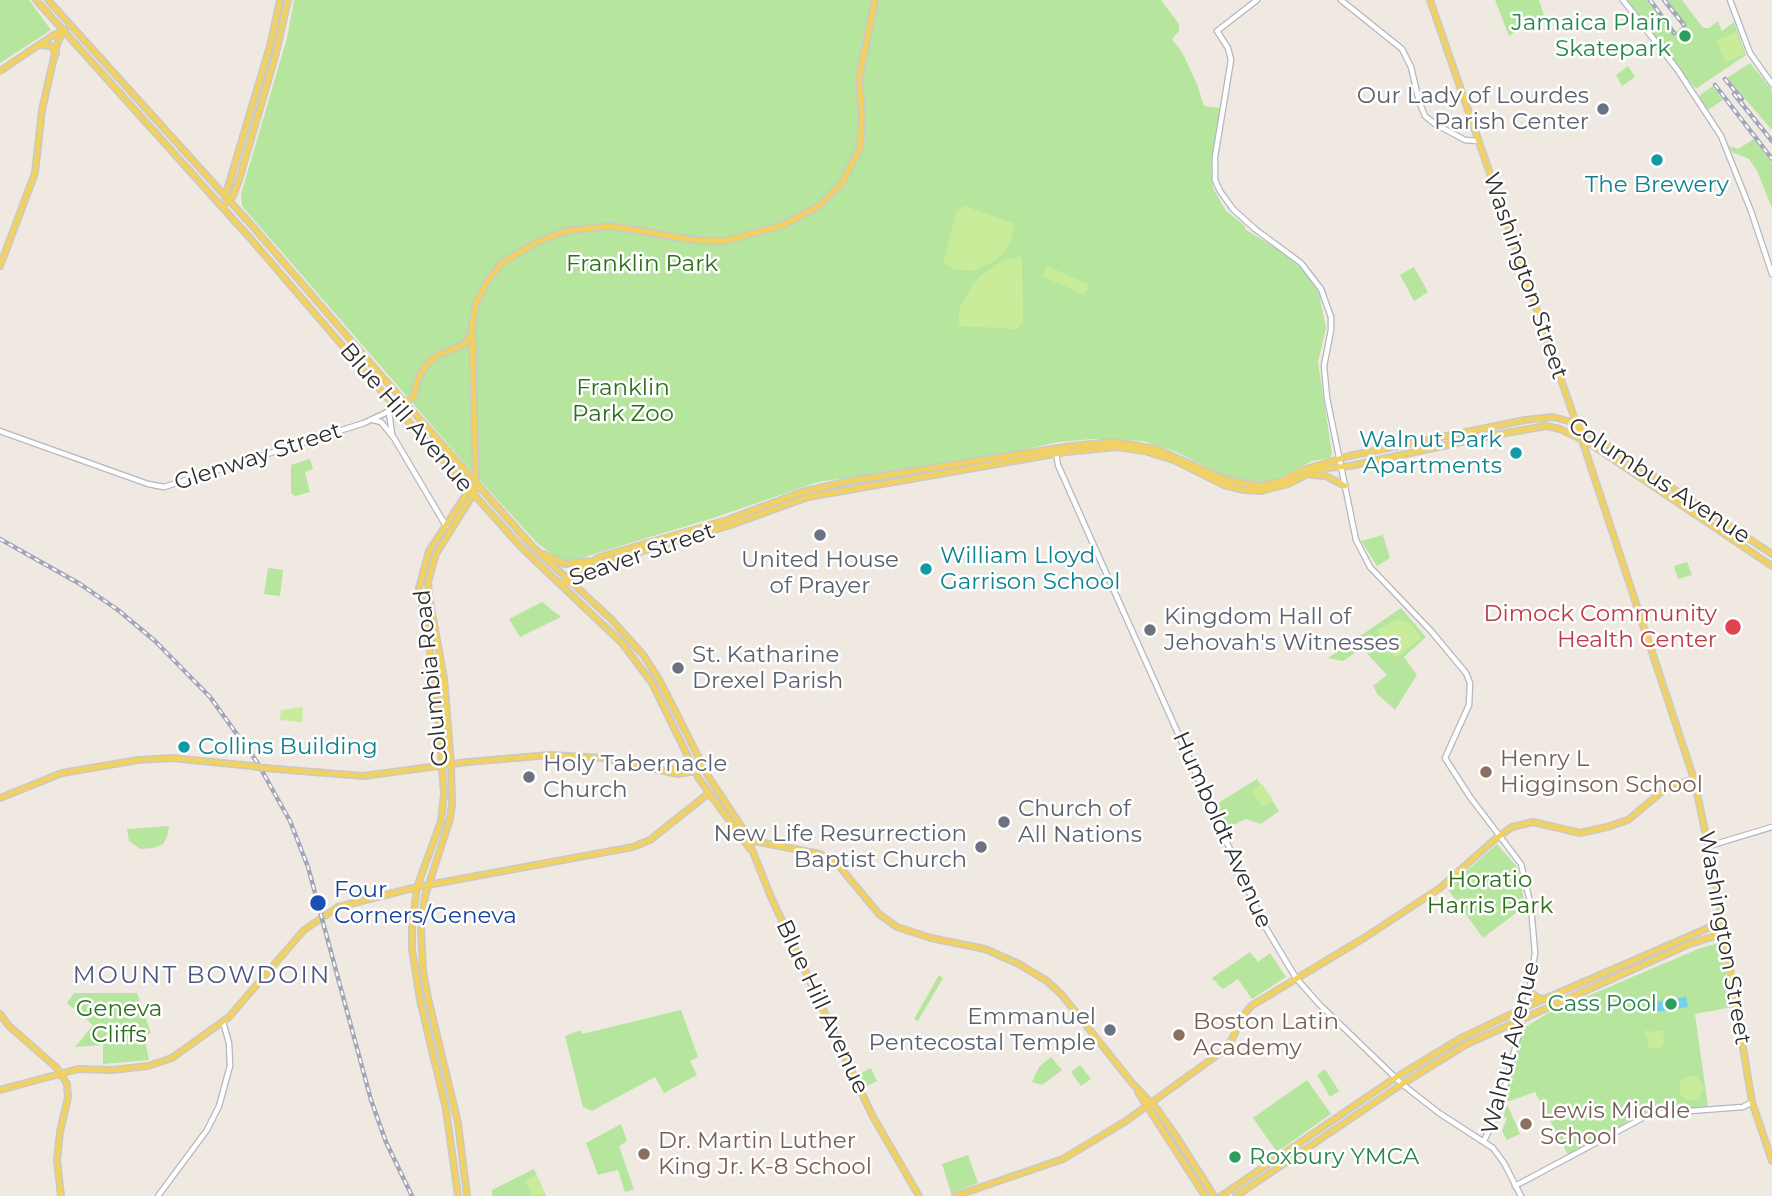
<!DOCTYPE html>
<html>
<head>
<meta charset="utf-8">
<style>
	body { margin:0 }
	canvas { display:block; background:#efe9e1 }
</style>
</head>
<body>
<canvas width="1772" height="1196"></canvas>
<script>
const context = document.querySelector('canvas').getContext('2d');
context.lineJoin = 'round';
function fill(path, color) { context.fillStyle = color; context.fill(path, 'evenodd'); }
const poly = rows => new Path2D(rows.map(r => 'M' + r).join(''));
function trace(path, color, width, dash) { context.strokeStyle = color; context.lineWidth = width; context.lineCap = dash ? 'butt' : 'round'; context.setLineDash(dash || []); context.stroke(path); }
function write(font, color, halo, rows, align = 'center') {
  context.font = font + ' Montserrat,sans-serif'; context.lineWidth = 5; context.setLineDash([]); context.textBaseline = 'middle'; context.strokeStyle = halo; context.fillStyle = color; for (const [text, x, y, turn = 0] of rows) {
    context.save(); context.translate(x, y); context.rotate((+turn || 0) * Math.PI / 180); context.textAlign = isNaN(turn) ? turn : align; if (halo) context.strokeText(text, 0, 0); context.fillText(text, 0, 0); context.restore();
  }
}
const green = poly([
	[0,0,29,0,51,30,0,63],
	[294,0,1161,0,1179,24,1179,31,1172,39,1182,52,1197,84,1204,106,1220,108,1211,169,1213,187,1218,197,1226,211,1244,225,1246,230,1279,250,1307,273,1319,294,1326,328,1318,362,1332,454,1330,458,1312,461,1278,479,1265,482,1245,481,1229,478,1174,451,1143,441,1093,439,1058,442,991,457,818,482,716,517,578,559,566,560,557,557,538,544,467,466,242,206,241,194,287,38],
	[1495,0,1539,0,1544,15,1509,36],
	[1627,0,1647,0,1673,34,1685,24,1667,0,1682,0,1703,28,1709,28,1718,21,1722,31,1734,22,1746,55,1697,88,1694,87],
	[1750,63,1772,90,1772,130,1727,78],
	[1628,66,1635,77,1622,86,1616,75],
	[1713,86,1723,100,1708,110,1700,98,1700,95],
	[1754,139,1772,163,1772,208,1757,171,1749,159,1732,152,1729,146,1738,149],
	[1414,267,1428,292,1414,301,1400,275],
	[310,459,313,469,305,472,310,492,295,496,291,493,291,465],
	[1383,535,1390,558,1377,566,1361,541],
	[1687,562,1692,575,1678,579,1674,566],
	[268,568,283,570,280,596,264,594],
	[542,602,561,617,520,637,509,619],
	[1401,608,1426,637,1404,657,1417,675,1395,710,1378,695,1373,686,1387,675,1362,648,1343,661,1328,658],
	[1257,779,1279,811,1261,824,1246,819,1224,829,1215,805],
	[169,826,167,837,163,844,153,848,140,849,129,841,127,829],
	[1497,844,1518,868,1525,906,1483,938,1447,888],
	[1718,943,1723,956,1733,1007,1695,1014,1708,1107,1647,1111,1568,1155,1535,1092,1504,1103,1524,1028,1548,1013,1698,949],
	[1250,952,1258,962,1270,953,1286,977,1252,999,1238,979,1223,989,1212,978],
	[939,975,943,978,918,1021,914,1019],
	[74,993,137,993,151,1033,144,1035,149,1060,103,1064,103,1045,75,1047,93,1025,67,1003],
	[681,1010,698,1057,690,1061,697,1075,664,1093,655,1077,592,1111,583,1107,565,1036,581,1030,582,1034],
	[1051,1057,1062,1070,1042,1085,1032,1082,1039,1067],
	[1080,1065,1091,1079,1081,1086,1071,1072],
	[871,1068,877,1081,865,1087,859,1074],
	[1325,1069,1339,1091,1330,1097,1317,1075],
	[1307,1080,1331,1114,1277,1152,1253,1118],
	[1508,1106,1520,1134,1507,1140,1502,1131,1507,1118,1504,1117,1505,1108],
	[621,1124,627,1141,619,1146,634,1190,625,1192,618,1170,598,1175,586,1143],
	[968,1155,978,1183,951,1193,942,1164],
	[534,1169,546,1196,492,1196,492,1190]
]);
const pitch = poly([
	[1736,32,1745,54,1725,62,1717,40],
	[965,206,1015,224,1011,241,1004,253,992,263,971,271,955,269,943,263,956,211],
	[1022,256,1023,322,1017,329,958,326,960,307,971,287,980,276,1002,261],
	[1047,266,1089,285,1084,295,1042,276],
	[1397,619,1411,624,1421,638,1395,658,1377,630],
	[303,707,302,722,280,720,281,710],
	[1262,784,1273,800,1262,807,1252,791],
	[1646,1030,1650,1032,1662,1030,1665,1040,1662,1046,1656,1049,1649,1048,1647,1036,1644,1033],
	'1679 1088a12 12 0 1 1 24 0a12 12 0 1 1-24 0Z',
	[537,1175,545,1194,532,1196,525,1180]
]);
const water = poly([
	[1686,997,1688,1007,1656,1012,1654,1002]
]);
const minor = poly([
	[1257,0,1217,31,1228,48,1231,60,1215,157,1215,180,1220,191,1233,209,1255,229,1301,263,1321,289,1331,317,1331,330,1324,366,1327,398,1356,540,1370,567,1431,631,1466,673,1470,683,1469,705,1445,758,1470,797,1521,864,1531,906,1535,953,1528,999,1500,1106,1484,1141],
	[1341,0,1402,49,1411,67,1419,101,1425,116,1435,124,1465,140,1478,141],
	[1623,0,1677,69,1721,136,1751,211,1772,274],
	[1730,0,1750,53,1772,84],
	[389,412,392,434],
	[373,420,381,422,394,438,446,526],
	[0,431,148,484,164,487,364,423,396,408],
	[1056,453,1058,465,1094,546,1263,923,1296,978,1319,1004,1402,1084,1439,1113,1493,1148,1504,1163,1521,1196],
	[1709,846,1772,827],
	[1515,1186,1650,1114,1743,1107,1752,1102],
	[158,1196,207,1130,219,1106,230,1066,229,1043,223,1022]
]);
const major = poly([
	[36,0,250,238,390,401,522,548,622,643,652,683,699,779,750,849],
	[48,0,254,228,378,372,532,546,611,619,644,656,660,681,708,776,745,832,771,897,872,1115,919,1196],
	[1430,0,1584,446,1694,779,1716,883,1752,1102,1772,1161],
	[39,45,51,46,56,54],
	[0,71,52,36,65,30],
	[225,197,270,46,280,0],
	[222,207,233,196,239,180,275,57,288,0],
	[0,266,35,173,42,110,57,44,63,31],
	[405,403,414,396,418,379,427,364,438,355,463,345,471,335],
	[1312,475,1326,476,1345,486],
	[543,554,565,564,587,561],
	[567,583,586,571,609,561,731,525,808,497,1066,452,1116,447,1145,451,1176,461,1224,485,1244,490,1261,491,1288,484,1310,473,1326,468,1350,466,1489,436,1546,426,1560,429,1589,443,1772,566],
	[561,585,572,573,600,557,727,520,802,492,845,482,1071,446,1115,442,1156,449,1226,480,1259,486,1280,482,1303,470,1349,456,1525,420,1553,417,1572,422,1772,554],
	[264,768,363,776,468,762,550,755,603,758,678,774,695,771],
	[670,770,694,763],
	[0,798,62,773,138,760,172,758,252,766],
	[749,840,820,854,839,866,879,914,897,927,931,938,985,949,1019,964,1047,981,1062,995,1132,1083,1157,1109,1176,1136,1214,1196],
	[1529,991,1538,998,1544,999],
	[0,1014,9,1026,57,1068,67,1084,68,1097,60,1132,57,1160,61,1196],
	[1509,1025,1519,1034],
	[0,1090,78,1069,112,1070,148,1066,172,1058,229,1017,304,930,338,907,417,887,633,847,650,840,709,793],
	[1138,1092,1205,1196],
	[458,1196,446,1109,420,1000,412,949,412,928,417,887,441,821,444,794,436,686,419,588,429,551,471,487],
	[467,1196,458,1123,428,998,423,971,421,930,425,896,450,819,452,804,451,765,444,678,429,597,428,582,436,554,476,490,472,326,476,303,488,280,502,263,537,242,566,231,611,226,694,240,725,241,783,225,819,206,842,183,860,148,862,116,859,78,875,0],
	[955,1196,1063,1159,1126,1121,1220,1053,1231,1041,1243,1016,1251,1006,1364,938,1440,888,1494,840,1512,827,1533,822,1580,833,1607,827,1628,820,1665,789,1694,779],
	[1221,1196,1395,1078,1463,1037,1526,1007,1722,922],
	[1236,1196,1402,1084,1467,1044,1687,945,1724,933]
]);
const rail = poly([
	[1650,0,1674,33],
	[1664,0,1684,25],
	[1725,79,1742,99],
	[1715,85,1772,159],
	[1734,94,1772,141],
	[0,539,80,584,118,610,155,641,210,697,257,762,290,821,308,867,371,1100,386,1142,412,1196]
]);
const majorBridge = poly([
	[252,766,264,768]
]);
const markers = [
	[1685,36,7,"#2e9e5b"],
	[1603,109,7,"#6b7280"],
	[1657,160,7,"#0f9aa8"],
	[1516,453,7,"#0f9aa8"],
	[820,535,7,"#6b7280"],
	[926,569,7,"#0f9aa8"],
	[1733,627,9,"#e0444e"],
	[1150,630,7,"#6b7280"],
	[678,668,7,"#6b7280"],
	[184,747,7,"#0f9aa8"],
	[1486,772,7,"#8d6e63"],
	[529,777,7,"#6b7280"],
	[1004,822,7,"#6b7280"],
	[981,847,7,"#6b7280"],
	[318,903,9,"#1a4fb4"],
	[1671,1004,7,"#2e9e5b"],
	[1110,1030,7,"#6b7280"],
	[1179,1035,7,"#8d6e63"],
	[1526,1124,7,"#8d6e63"],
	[644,1154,7,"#8d6e63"],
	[1235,1157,7,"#2e9e5b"]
];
const leisureNames = [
	["Jamaica Plain",1671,23],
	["Skatepark",1671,49],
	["Cass Pool",1657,1004],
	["Roxbury YMCA",1249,1157,"left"]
];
const worshipNames = [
	["Our Lady of Lourdes",1589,96,"right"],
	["Parish Center",1589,122,"right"],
	["United House",820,560,"center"],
	["of Prayer",820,586,"center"],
	["Kingdom Hall of",1164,617],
	["Jehovah's Witnesses",1164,643],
	["St. Katharine",692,655],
	["Drexel Parish",692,681],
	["Holy Tabernacle",543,764],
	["Church",543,790],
	["Church of",1018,809],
	["All Nations",1018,835],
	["New Life Resurrection",967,834,"right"],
	["Baptist Church",967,860,"right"],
	["Emmanuel",1096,1017,"right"],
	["Pentecostal Temple",1096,1043,"right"]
];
const cultureNames = [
	["The Brewery",1657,185,"center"],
	["Walnut Park",1502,440,"right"],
	["Apartments",1502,466,"right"],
	["William Lloyd",940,556],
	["Garrison School",940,582],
	["Collins Building",198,747]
];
const parkNames = [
	["Franklin Park",642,264],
	["Franklin",623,388],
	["Park Zoo",623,414],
	["Horatio",1490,880],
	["Harris Park",1490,906],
	["Geneva",119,1009],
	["Cliffs",119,1035]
];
const streetNames = [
	["Washington Street",1525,276,71],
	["Blue Hill Avenue",406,418,49],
	["Glenway Street",258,457,-18],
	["Columbus Avenue",1659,481,33],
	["Seaver Street",642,555,-19],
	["Columbia Road",432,678,-96],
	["Humboldt Avenue",1222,830,66],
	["Washington Street",1724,938,80],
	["Blue Hill Avenue",822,1007,65],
	["Walnut Avenue",1511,1048,-76]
];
const healthNames = [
	["Dimock Community",1717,614],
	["Health Center",1717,640]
];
const educationNames = [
	["Henry L",1500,759],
	["Higginson School",1500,785],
	["Boston Latin",1193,1022],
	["Academy",1193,1048],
	["Lewis Middle",1540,1111],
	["School",1540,1137],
	["Dr. Martin Luther",658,1141],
	["King Jr. K-8 School",658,1167]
];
const transitNames = [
	["Four",334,890],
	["Corners/Geneva",334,916]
];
const neighbourhoodNames = [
	["MOUNT BOWDOIN",202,976]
];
fill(green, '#b6e59e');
fill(pitch, '#c9ec9a');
fill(water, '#75cff0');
trace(minor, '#b4b7c1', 7);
trace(major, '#c9c9c9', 8);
trace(minor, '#fff', 4.5);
trace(major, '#f2d163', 5);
trace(rail, '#a3a6b8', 4.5);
trace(rail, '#fff', 2, [5]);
trace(majorBridge, '#c9c9c9', 8, []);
trace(majorBridge, '#f2d163', 5);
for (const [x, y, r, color] of markers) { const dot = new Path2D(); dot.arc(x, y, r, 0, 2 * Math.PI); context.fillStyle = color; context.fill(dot); trace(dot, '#fff', 2.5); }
write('23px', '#27864d', '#fff', leisureNames, 'right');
write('23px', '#5b616d', '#fff', worshipNames, 'left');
write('23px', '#0d838f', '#fff', cultureNames, 'left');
write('23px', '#2c6e1b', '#fff', parkNames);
write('23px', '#2e2e2e', '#fff', streetNames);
write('23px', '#be3a42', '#fff', healthNames, 'right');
write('23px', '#785e54', '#fff', educationNames, 'left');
write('23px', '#164399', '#fff', transitNames, 'left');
context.letterSpacing = '2px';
write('24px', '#4d5680', '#fff', neighbourhoodNames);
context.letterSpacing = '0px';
</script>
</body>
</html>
